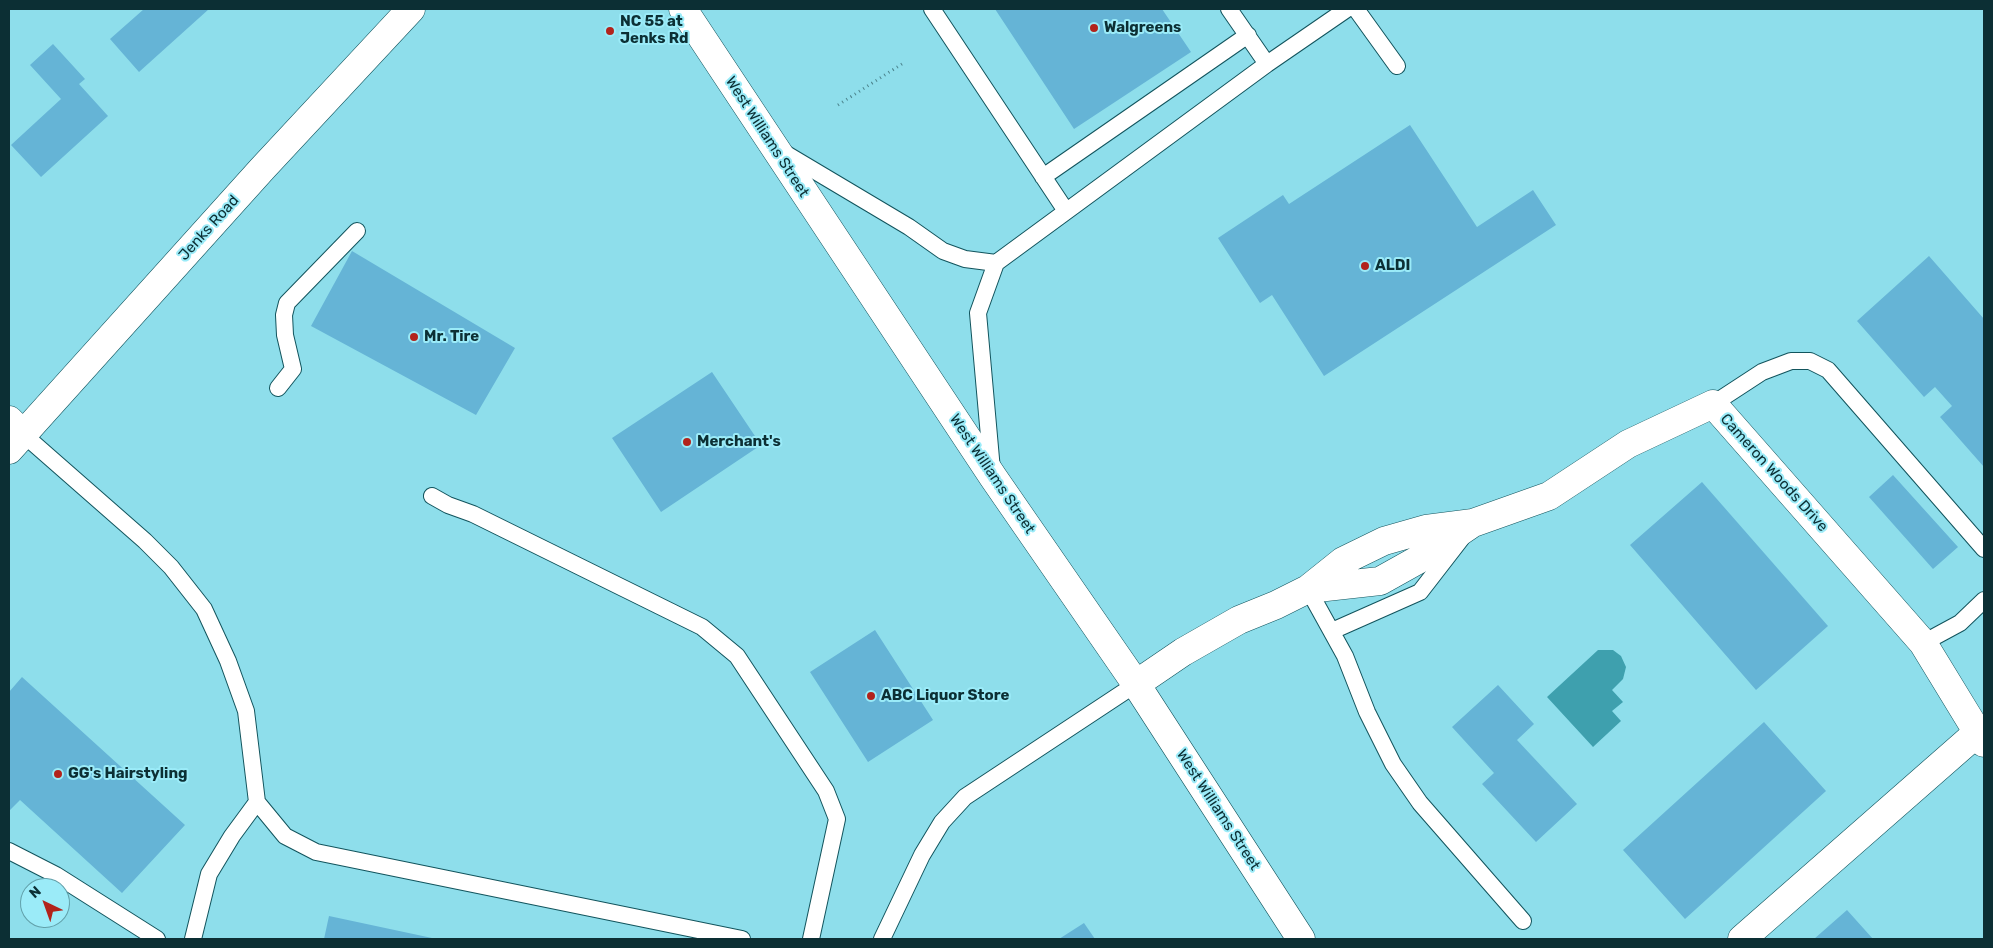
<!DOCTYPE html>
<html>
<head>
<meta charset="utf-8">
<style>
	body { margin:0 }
	#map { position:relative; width:1993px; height:948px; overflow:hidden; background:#8edeeb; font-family:Rubik,sans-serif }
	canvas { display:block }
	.frame { position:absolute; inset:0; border:10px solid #0c2f34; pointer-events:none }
	.north { position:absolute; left:20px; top:878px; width:50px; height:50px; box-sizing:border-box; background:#9bebf8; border:1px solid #62a0aa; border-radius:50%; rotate:318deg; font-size:14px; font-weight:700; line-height:20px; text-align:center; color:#0c2f34 }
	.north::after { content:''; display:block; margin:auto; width:18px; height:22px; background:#b2231c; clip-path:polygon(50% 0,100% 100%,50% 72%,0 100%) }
</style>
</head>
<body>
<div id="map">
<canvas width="1993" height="948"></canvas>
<div class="frame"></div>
<div class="north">N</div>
</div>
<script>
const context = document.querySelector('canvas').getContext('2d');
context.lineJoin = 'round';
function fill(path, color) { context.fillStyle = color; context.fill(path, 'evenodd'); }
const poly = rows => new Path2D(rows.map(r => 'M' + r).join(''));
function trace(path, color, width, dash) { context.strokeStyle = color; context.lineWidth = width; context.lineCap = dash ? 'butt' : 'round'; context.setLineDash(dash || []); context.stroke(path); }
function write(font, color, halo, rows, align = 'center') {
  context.font = font + ' Rubik,sans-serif'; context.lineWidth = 4; context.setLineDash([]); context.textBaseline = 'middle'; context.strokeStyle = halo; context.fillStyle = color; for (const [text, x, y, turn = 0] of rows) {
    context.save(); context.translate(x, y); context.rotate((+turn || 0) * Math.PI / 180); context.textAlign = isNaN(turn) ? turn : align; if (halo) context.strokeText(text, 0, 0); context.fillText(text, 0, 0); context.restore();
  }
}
const water = poly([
	[1598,650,1613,650,1621,656,1626,667,1623,679,1612,690,1623,702,1612,711,1621,721,1593,747,1547,697]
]);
const building = poly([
	[144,9,209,9,139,72,110,39],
	[995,9,1162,9,1191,52,1074,129],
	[53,44,85,79,79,84,108,116,41,177,11,145,61,99,30,65],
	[1410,125,1477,227,1533,190,1556,225,1324,376,1272,295,1260,303,1218,238,1283,195,1289,204],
	[352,251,515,348,476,415,311,326],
	[1929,256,1984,319,1984,467,1940,417,1952,406,1935,387,1924,397,1857,321],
	[712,372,761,445,661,512,612,438],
	[1893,475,1958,547,1933,569,1869,497],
	[1702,482,1828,626,1756,690,1630,545],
	[875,630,933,720,868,762,810,672],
	[22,677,185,825,122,893,20,800,9,811,9,692],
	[1498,685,1534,724,1517,740,1577,804,1536,842,1482,784,1494,773,1452,727],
	[1764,722,1826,791,1685,919,1623,850],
	[1847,910,1873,939,1814,939],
	[329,916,432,938,432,939,324,939],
	[1084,923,1095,939,1059,939]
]);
const path = poly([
	[838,105,905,62]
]);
const service = poly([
	[932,9,1066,211],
	[1229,9,1267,64],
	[1356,9,1397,66],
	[783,152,909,227,943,251,965,259,996,263],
	[1043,177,1248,35],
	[278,388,293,369,285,335,284,315,287,303,357,231],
	[1713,404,1762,372,1791,361,1810,361,1828,370,1984,549],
	[23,434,145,541,171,567,204,609,228,661,246,711,257,802,285,836,316,852,742,939],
	[992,470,978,313,996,263,1267,64,1347,9],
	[432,496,448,505,473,514,702,627,737,656,826,791,837,819,811,939],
	[1308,589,1345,656,1367,712,1393,764,1420,803,1523,921],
	[1332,631,1420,592,1461,539],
	[1923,643,1960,623,1984,600],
	[9,851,56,875,157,939],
	[193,939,209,874,232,836,257,802],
	[882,939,922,855,942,822,965,797,1136,684]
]);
const minor = poly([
	[9,420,23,434],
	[1308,589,1380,581,1423,557,1470,525],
	[1136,684,1183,652,1239,620,1276,605,1308,589,1343,561,1384,541,1426,529,1473,523,1549,496,1628,444,1713,404,1923,643,1984,743],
	[1742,939,1977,733]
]);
const tertiary = poly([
	[9,450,262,169,411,9]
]);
const primary = poly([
	[683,9,993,477,1136,684,1301,939]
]);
const markers = [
	[1094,28,5,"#b2231c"],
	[610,31,5,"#b2231c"],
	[1365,266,5,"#b2231c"],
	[414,337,5,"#b2231c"],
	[687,442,5,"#b2231c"],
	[871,696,5,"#b2231c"],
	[58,774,5,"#b2231c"]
];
const poiNames = [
	["NC 55 at",620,22],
	["Jenks Rd",620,39],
	["Walgreens",1104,28],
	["ALDI",1375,266],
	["Mr. Tire",424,337],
	["Merchant's",697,442],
	["ABC Liquor Store",881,696],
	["GG's Hairstyling",68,774]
];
const streetNames = [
	["West Williams Street",767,137,57],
	["Jenks Road",209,228,-48],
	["Cameron Woods Drive",1774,473,48],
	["West Williams Street",992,474,56],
	["West Williams Street",1218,810,57]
];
fill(water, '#3ea0ae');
fill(building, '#65b4d6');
trace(service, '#12545d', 18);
trace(minor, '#12545d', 29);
trace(tertiary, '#12545d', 29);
trace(primary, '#12545d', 29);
trace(path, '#4b838c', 3, [1, 4]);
trace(service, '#fff', 16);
trace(minor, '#fff', 28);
trace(tertiary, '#fff', 28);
trace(primary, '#fff', 28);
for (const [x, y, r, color] of markers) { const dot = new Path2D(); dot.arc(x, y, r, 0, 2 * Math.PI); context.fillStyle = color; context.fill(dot); trace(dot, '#9bebf8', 2); }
write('bold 15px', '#0c2f34', '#9bebf8', poiNames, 'left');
write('15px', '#0c2f34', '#9bebf8', streetNames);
</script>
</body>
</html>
